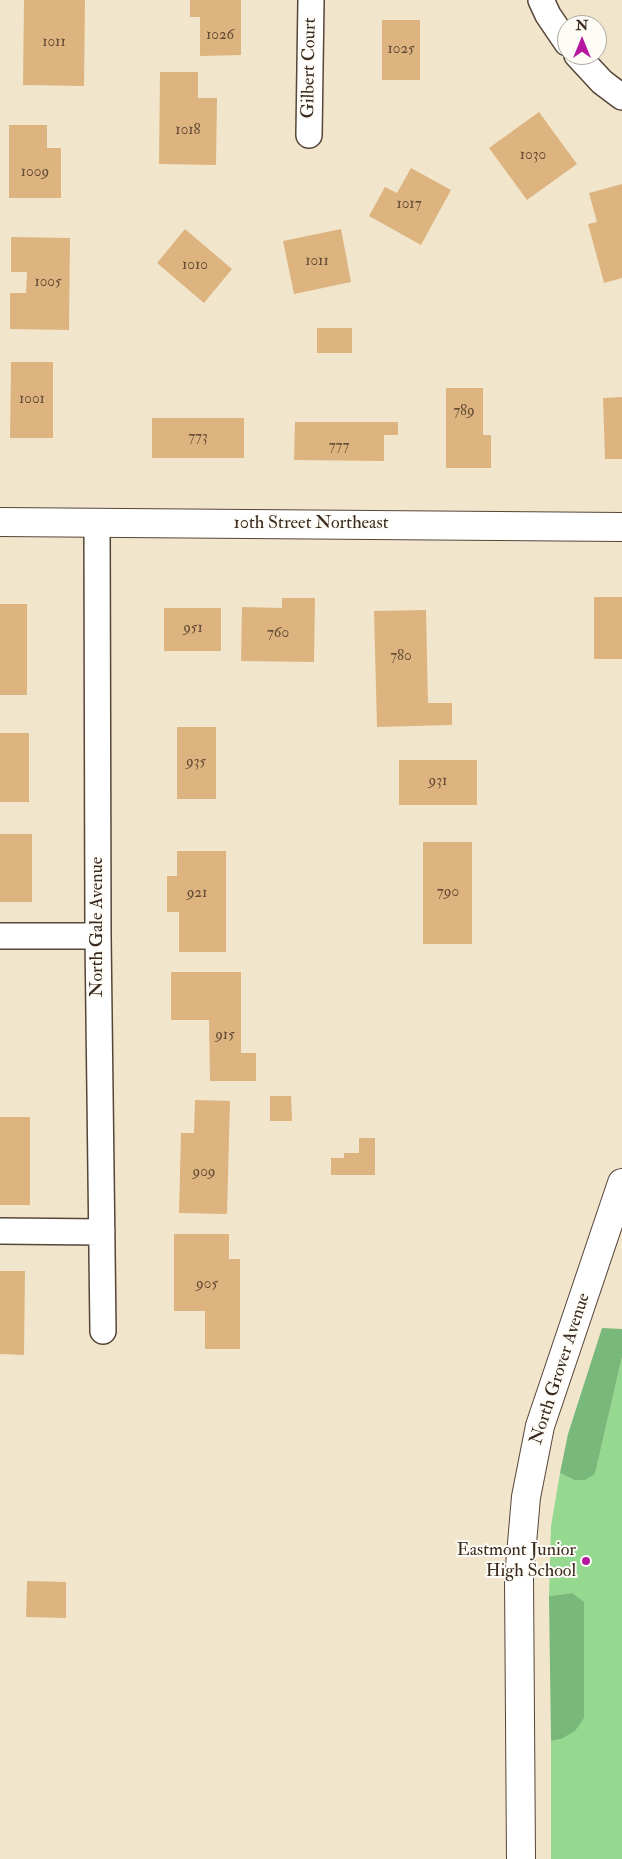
<!DOCTYPE html>
<html>
<head>
<meta charset="utf-8">
<style>
	body { margin:0 }
	#map { position:relative; width:622px; height:1859px; overflow:hidden; background:#f1e6cc; font-family:"IM FELL Double Pica",serif }
	canvas { display:block }
	.north { position:absolute; left:557px; top:15px; width:50px; height:50px; box-sizing:border-box; background:#fdfcf7; border:1px solid #afa8a0; border-radius:50%; rotate:0deg; font-size:14px; font-weight:700; line-height:20px; text-align:center; color:#3b2a1e }
	.north::after { content:''; display:block; margin:auto; width:18px; height:22px; background:#b5179e; clip-path:polygon(50% 0,100% 100%,50% 72%,0 100%) }
</style>
</head>
<body>
<div id="map">
<canvas width="622" height="1859"></canvas>
<div class="north">N</div>
</div>
<script>
const context = document.querySelector('canvas').getContext('2d');
context.lineJoin = 'round';
function fill(path, color) { context.fillStyle = color; context.fill(path, 'evenodd'); }
const poly = rows => new Path2D(rows.map(r => 'M' + r).join(''));
function trace(path, color, width, dash) { context.strokeStyle = color; context.lineWidth = width; context.lineCap = dash ? 'butt' : 'round'; context.setLineDash(dash || []); context.stroke(path); }
function write(font, color, halo, rows, align = 'center') {
  context.font = font + ' "IM FELL Double Pica",serif'; context.lineWidth = 4; context.setLineDash([]); context.textBaseline = 'middle'; context.strokeStyle = halo; context.fillStyle = color; for (const [text, x, y, turn = 0] of rows) {
    context.save(); context.translate(x, y); context.rotate((+turn || 0) * Math.PI / 180); context.textAlign = isNaN(turn) ? turn : align; if (halo) context.strokeText(text, 0, 0); context.fillText(text, 0, 0); context.restore();
  }
}
const green = poly([
	[622,1357,622,1859,551,1859,551,1741,561,1739,572,1593,549,1596,551,1526,560,1473,574,1480,595,1474]
]);
const forest = poly([
	[602,1328,622,1329,622,1357,595,1474,585,1480,574,1480,560,1473,568,1434],
	[572,1593,584,1602,584,1718,575,1731,561,1739,551,1741,549,1596]
]);
const building = poly([
	[24,0,85,0,84,86,23,85],
	[190,0,241,0,241,55,200,56,200,17,190,17],
	[382,20,420,20,420,80,382,80],
	[160,72,198,72,198,98,217,98,216,165,159,164],
	[539,112,577,164,527,200,489,148],
	[9,125,47,125,47,148,61,148,61,198,9,198],
	[411,168,451,190,421,245,369,216,385,187,397,193],
	[622,184,622,278,604,283,588,224,597,222,589,193],
	[185,229,232,269,204,303,157,263],
	[341,229,351,282,294,294,283,241],
	[11,237,70,238,69,330,10,329,10,293,26,293,27,272,11,272],
	[317,328,352,328,352,353,317,353],
	[11,362,53,362,53,438,10,438],
	[446,388,483,388,483,435,491,435,491,468,446,468],
	[622,397,622,459,605,459,603,398],
	[152,418,244,418,244,458,152,458],
	[295,422,398,422,398,435,384,435,384,461,294,460],
	[594,597,622,597,622,659,594,659],
	[282,598,315,598,314,662,241,661,242,607,282,608],
	[0,604,27,604,27,695,0,695],
	[164,608,221,608,221,651,164,651],
	[426,610,428,703,452,703,452,725,377,727,374,611],
	[177,727,216,727,216,799,177,799],
	[0,733,29,733,29,802,0,802],
	[399,760,477,760,477,805,399,805],
	[0,834,32,834,32,902,0,902],
	[423,842,472,842,472,944,423,944],
	[177,851,226,851,226,952,179,952,179,912,167,912,167,876,177,876],
	[171,972,241,972,241,1053,256,1053,256,1081,210,1081,209,1020,171,1020],
	[270,1096,291,1096,292,1121,270,1121],
	[195,1100,230,1101,227,1214,179,1213,181,1133,194,1133],
	[0,1117,30,1117,30,1205,0,1205],
	[359,1138,375,1138,375,1175,331,1175,331,1158,344,1158,344,1153,359,1153],
	[174,1234,229,1234,229,1259,240,1259,240,1349,205,1349,205,1311,174,1311],
	[0,1271,25,1271,24,1355,0,1354],
	[27,1581,66,1582,66,1618,26,1617]
]);
const minor = poly([
	[541,0,548,15,567,43],
	[577,55,602,82,622,97],
	[309,135,311,0],
	[97,522,98,936,103,1331],
	[0,936,98,936],
	[0,1231,102,1232]
]);
const tertiary = poly([
	[521,1859,519,1578,526,1497,540,1426,622,1183]
]);
const secondary = poly([
	[0,522,622,527]
]);
const markers = [
	[586,1561,5,"#b5179e"]
];
const numberNames = [
	["1026",220,36],
	["1011",54,43],
	["1025",401,50],
	["1018",188,131],
	["1030",533,156],
	["1009",35,173],
	["1017",409,205],
	["1011",317,262],
	["1010",195,266],
	["1005",48,283],
	["1001",32,400],
	["789",464,412],
	["773",198,438],
	["777",339,447],
	["951",193,629],
	["760",278,634],
	["780",401,657],
	["935",196,763],
	["931",438,782],
	["790",448,893],
	["921",197,894],
	["915",225,1036],
	["909",204,1173],
	["905",207,1285]
];
const streetNames = [
	["Gilbert Court",310,68,-89],
	["10th Street Northeast",311,524],
	["North Gale Avenue",98,927,-90],
	["North Grover Avenue",561,1369,-72]
];
const poiNames = [
	["Eastmont Junior",576,1551],
	["High School",576,1572]
];
fill(green, '#95d991');
fill(forest, '#78b97b');
fill(building, '#ddb47f');
trace(minor, '#564638', 28);
trace(tertiary, '#564638', 30);
trace(secondary, '#564638', 30);
trace(minor, '#fff', 25);
trace(tertiary, '#fff', 28);
trace(secondary, '#fff', 28);
for (const [x, y, r, color] of markers) { const dot = new Path2D(); dot.arc(x, y, r, 0, 2 * Math.PI); context.fillStyle = color; context.fill(dot); trace(dot, '#fdfcf7', 2); }
write('15px', '#644c36', null, numberNames);
write('18px', '#3b2a1e', '#fdfcf7', streetNames);
write('18px', '#3b2a1e', '#fdfcf7', poiNames, 'right');
</script>
</body>
</html>
